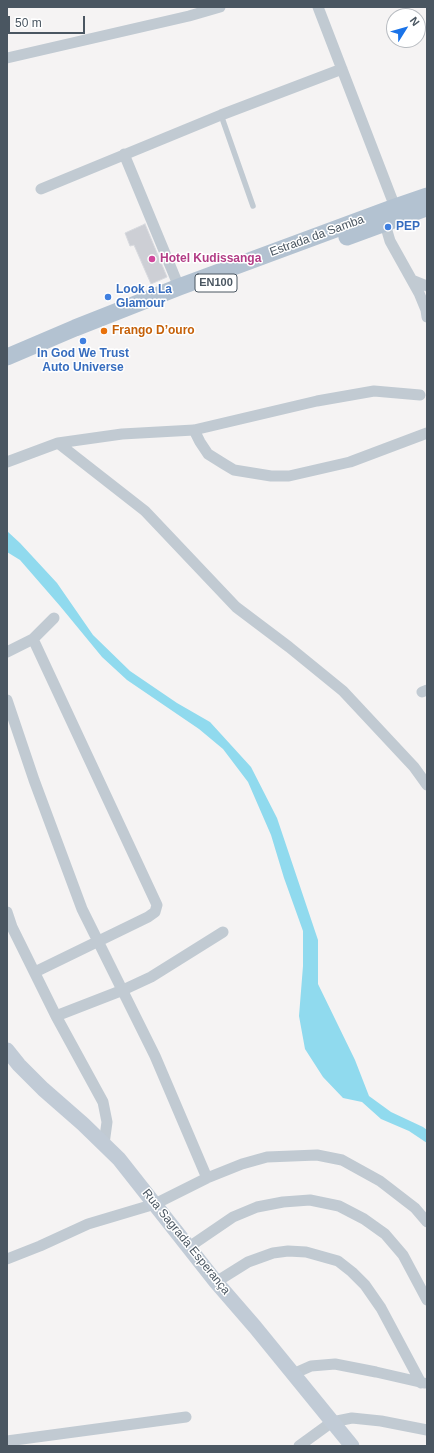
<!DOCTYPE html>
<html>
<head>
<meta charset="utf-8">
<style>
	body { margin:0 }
	#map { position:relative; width:434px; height:1453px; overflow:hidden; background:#f5f3f3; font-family:Arial,sans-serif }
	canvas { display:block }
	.frame { position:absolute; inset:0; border:8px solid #4a5661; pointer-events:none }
	.north { position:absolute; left:386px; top:8px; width:40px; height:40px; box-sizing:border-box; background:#fff; border:1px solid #b7bbc0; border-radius:50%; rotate:53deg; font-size:11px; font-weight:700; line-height:16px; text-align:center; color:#4a5661 }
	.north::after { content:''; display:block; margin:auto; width:14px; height:18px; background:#1a73e8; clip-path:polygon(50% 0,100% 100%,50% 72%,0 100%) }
	.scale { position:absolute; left:8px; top:16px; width:77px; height:18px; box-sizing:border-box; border:2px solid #4a5661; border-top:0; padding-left:5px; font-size:12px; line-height:14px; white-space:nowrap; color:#4a5661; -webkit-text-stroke:3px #fff; paint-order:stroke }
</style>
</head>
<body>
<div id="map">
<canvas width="434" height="1453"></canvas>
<div class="frame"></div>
<div class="north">N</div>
<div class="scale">50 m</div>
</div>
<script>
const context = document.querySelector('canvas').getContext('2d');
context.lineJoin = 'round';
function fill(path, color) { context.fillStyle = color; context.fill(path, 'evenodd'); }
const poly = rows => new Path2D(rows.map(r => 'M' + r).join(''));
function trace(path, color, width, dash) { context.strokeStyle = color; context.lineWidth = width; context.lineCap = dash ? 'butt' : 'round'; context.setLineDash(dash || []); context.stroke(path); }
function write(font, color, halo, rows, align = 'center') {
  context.font = font + ' Arial,sans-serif'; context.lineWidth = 3; context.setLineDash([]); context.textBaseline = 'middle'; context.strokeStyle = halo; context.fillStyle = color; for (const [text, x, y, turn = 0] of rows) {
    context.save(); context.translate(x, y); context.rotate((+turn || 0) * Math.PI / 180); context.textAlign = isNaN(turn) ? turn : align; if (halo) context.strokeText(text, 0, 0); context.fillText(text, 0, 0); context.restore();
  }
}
const water = poly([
	[7,531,20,543,57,583,93,635,130,671,177,703,210,722,251,767,277,818,318,940,318,984,355,1060,369,1096,391,1112,423,1127,427,1130,427,1143,409,1131,381,1119,362,1102,343,1098,323,1077,305,1049,299,1016,303,966,303,931,284,878,271,835,248,782,223,749,199,729,127,680,102,657,60,606,20,560,7,552]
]);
const building = poly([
	[145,224,167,277,151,284,134,245,130,246,125,233,145,224]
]);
const lane = poly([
	[221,115,253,206]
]);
const street = poly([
	[318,7,395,207],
	[7,58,189,16,220,7],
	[124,154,179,287],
	[41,189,221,115,342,69],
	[385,224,390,241,419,293,426,310,427,317],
	[412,280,427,286],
	[194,430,200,442,208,454,224,464,234,470,271,476,289,476,350,462,427,433],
	[58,443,145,511,236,607,289,647,343,691,414,767,427,785],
	[7,462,58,443,122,434,194,430,317,401,374,391,420,395],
	[33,639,157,905,155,912,148,917,35,972],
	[7,652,33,639,54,618],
	[422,692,427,690],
	[7,700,34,780,82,909,155,1056,207,1178],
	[7,912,12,927,56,1016,103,1102,107,1122,104,1144],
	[56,1016,123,990,151,977,223,932],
	[189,1247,233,1217,257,1207,283,1202,310,1200,339,1206,364,1219,385,1234,403,1255,427,1300],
	[7,1259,40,1246,88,1224,155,1204,207,1178,242,1164,267,1157,317,1155,342,1160,380,1181,415,1208,427,1222],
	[216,1282,248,1262,273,1253,288,1251,306,1252,338,1261,352,1272,365,1285,381,1308,421,1383],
	[293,1374,311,1366,335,1364,376,1372,424,1383],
	[7,1441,186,1417],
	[299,1446,332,1422,352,1418,381,1421,427,1430]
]);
const secondary = poly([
	[7,1050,19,1065,43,1089,83,1124,119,1159,216,1282,255,1327,352,1446]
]);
const primary = poly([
	[347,237,426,208],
	[7,357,75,328,179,287,395,207,427,196]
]);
const markers = [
	[388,227,4,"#3f7fe0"],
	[152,259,4,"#d1479c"],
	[108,297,4,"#3f7fe0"],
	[104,331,4,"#e8710a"],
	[83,341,4,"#3f7fe0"]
];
const shields = [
	[216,283,42]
];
const shieldNames = [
	["EN100",216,283]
];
const shopNames = [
	["PEP",396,227],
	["Look a La",116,290],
	["Glamour",116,304],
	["In God We Trust",83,354,"center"],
	["Auto Universe",83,368,"center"]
];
const streetNames = [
	["Estrada da Samba",317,236,-20],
	["Rua Sagrada Esperança",186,1242,51]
];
const hotelNames = [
	["Hotel Kudissanga",160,259]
];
const foodNames = [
	["Frango D’ouro",112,331]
];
fill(water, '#90daee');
fill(building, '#cdcfd5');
trace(building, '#d7d9de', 1);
trace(lane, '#c1cad2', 5.5);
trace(street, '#c1cad2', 11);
trace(secondary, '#c1cbd6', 15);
trace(primary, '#b3c2d1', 17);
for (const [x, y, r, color] of markers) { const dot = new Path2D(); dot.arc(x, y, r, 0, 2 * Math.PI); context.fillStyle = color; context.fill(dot); trace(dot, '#fff', 1.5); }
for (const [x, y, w] of shields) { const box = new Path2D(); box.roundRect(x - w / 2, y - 9, w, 18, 3); context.fillStyle = '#fff'; context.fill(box); trace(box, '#4a5661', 1); }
write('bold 11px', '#4a5661', null, shieldNames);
write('bold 12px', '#366cbe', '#fff', shopNames, 'left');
write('12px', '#4a5661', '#fff', streetNames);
write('bold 12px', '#b23c85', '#fff', hotelNames, 'left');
write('bold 12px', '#c56008', '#fff', foodNames, 'left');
</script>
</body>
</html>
